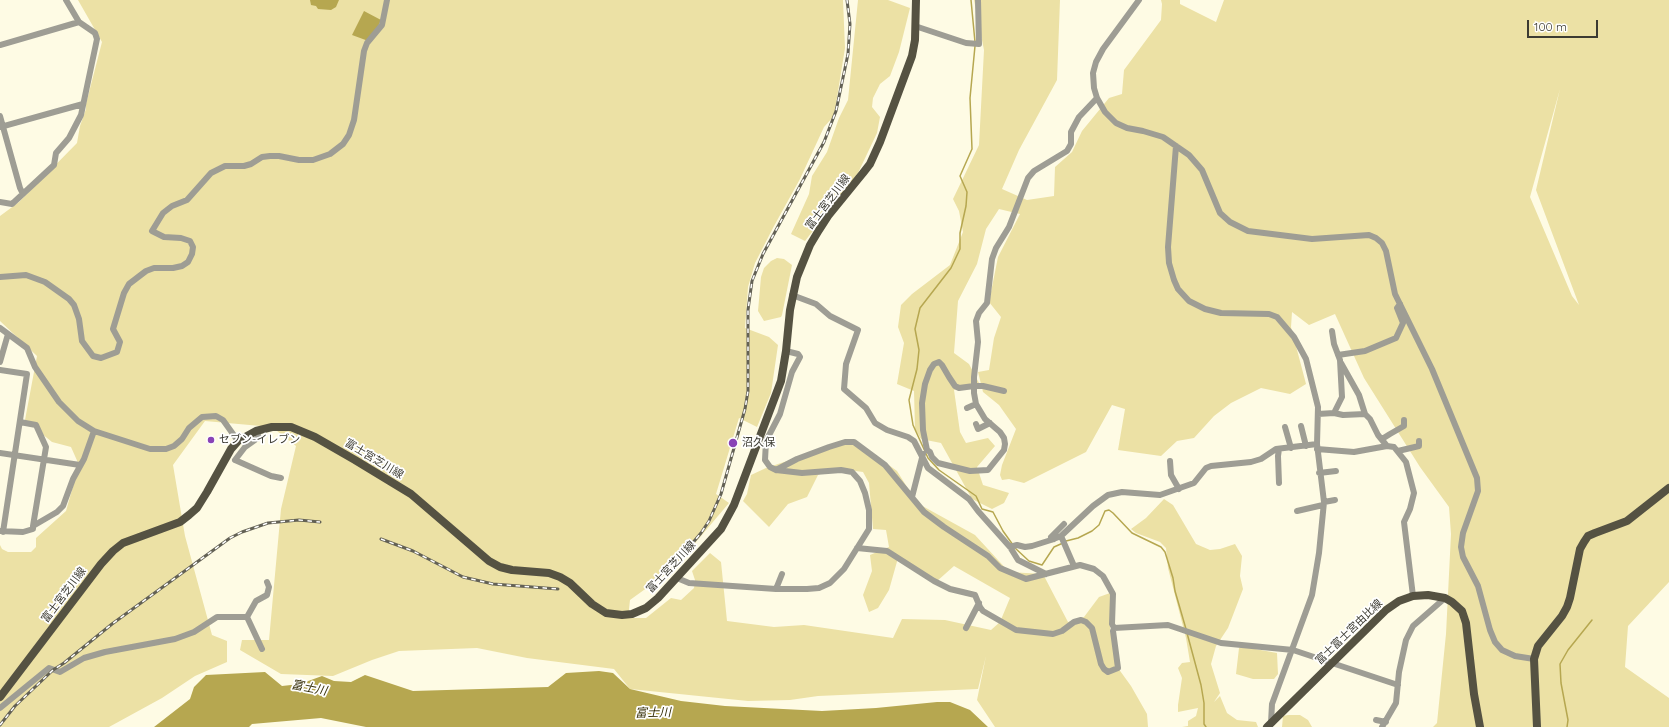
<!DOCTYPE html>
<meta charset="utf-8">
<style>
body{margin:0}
#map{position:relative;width:1669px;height:727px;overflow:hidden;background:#fefbe4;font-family:Quicksand,sans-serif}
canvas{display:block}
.scale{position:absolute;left:1527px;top:20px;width:71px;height:18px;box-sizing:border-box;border:2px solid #3c3b32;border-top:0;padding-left:5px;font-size:12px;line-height:14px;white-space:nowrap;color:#3c3b32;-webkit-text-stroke:3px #fff;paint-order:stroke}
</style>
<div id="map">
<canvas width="1669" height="727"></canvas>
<div class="scale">100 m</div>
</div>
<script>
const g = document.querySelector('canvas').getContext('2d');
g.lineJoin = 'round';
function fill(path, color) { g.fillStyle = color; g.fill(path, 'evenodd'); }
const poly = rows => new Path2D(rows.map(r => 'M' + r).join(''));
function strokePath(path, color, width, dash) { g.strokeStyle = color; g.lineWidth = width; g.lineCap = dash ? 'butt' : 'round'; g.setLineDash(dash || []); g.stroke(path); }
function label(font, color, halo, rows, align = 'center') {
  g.font = font + ' Quicksand,"Noto Sans JP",sans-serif'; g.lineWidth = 3.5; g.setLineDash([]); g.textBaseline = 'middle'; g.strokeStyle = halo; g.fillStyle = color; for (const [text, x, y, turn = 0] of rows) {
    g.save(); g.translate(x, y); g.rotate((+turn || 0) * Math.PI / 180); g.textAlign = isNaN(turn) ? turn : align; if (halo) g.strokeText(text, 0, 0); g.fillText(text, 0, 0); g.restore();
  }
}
fill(poly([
 [78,0,843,0,845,48,834,116,824,127,800,179,774,226,755,263,748,287,745,328,769,337,778,345,771,393,757,427,739,418,716,494,729,503,673,569,630,600,628,618,646,618,671,598,681,600,694,588,695,580,692,571,710,553,721,562,727,621,774,627,804,625,893,638,902,619,945,620,991,630,1000,622,1010,598,954,566,936,582,898,558,889,590,878,608,869,612,863,595,872,571,870,555,889,547,886,530,873,529,869,483,863,472,834,468,818,475,807,497,788,504,769,527,743,501,747,494,751,475,766,468,853,439,897,471,917,503,975,535,1009,572,1043,574,1068,622,1084,617,1099,597,1110,593,1110,629,1118,668,1131,686,1147,714,1148,727,995,727,977,700,986,656,978,689,818,696,790,700,748,701,630,689,614,669,527,658,477,648,399,651,372,660,333,676,281,674,240,650,242,640,269,640,281,509,296,446,272,427,205,421,173,465,185,536,212,635,227,641,227,662,195,676,162,698,109,727,0,727,0,545,2,549,8,552,31,552,36,547,36,538,66,511,79,465,71,447,52,442,25,420,37,356,0,321,0,216,19,202,77,143,80,126,86,109,86,104,102,42],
 [858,0,888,0,910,8,899,52,890,76,880,84,873,98,872,107,880,117,877,133,858,173,805,241,791,234,809,194,812,176,827,152,839,118,848,100],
 [974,0,1060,0,1057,80,1019,150,1002,189,1027,200,1054,196,1055,167,1072,152,1082,131,1109,98,1122,94,1124,70,1161,20,1162,4,1161,0,1180,0,1180,4,1216,22,1224,0,1669,0,1669,582,1628,626,1625,667,1669,698,1669,727,1433,727,1437,723,1446,634,1451,534,1449,507,1420,467,1364,378,1335,314,1309,325,1292,312,1291,327,1306,384,1290,394,1261,388,1231,403,1214,416,1194,438,1177,441,1161,456,1118,450,1125,409,1112,405,1086,452,1024,483,1009,479,1002,480,1000,475,1002,465,1016,429,999,405,983,392,978,372,989,370,994,338,1001,317,989,302,998,257,1020,214,999,209,986,229,977,264,958,301,954,353,969,364,979,383,954,390,960,432,966,443,988,438,995,446,977,467,983,485,1009,493,1004,503,992,509,972,499,941,443,921,439,915,429,914,391,897,384,904,343,898,327,901,305,912,294,950,265,963,232,959,211,953,199,979,145,984,50],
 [1560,89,1536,190,1579,305,1572,296,1530,197],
 [777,258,784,259,792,265,782,315,781,317,764,321,758,311,761,277,764,268,771,261],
 [1164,499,1173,505,1196,544,1210,550,1220,549,1235,544,1242,556,1240,576,1243,589,1228,628,1216,646,1211,664,1220,693,1214,702,1220,696,1227,713,1237,720,1256,722,1258,727,1182,727,1188,726,1188,721,1196,716,1198,708,1178,712,1178,705,1182,678,1178,668,1182,663,1190,662,1186,638,1168,568,1166,548,1160,542,1136,533,1131,529,1146,518],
 [1244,647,1277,653,1278,674,1274,679,1253,679,1236,674,1239,648],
 [1288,715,1300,715,1308,720,1312,727,1282,727,1283,716]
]), '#ece1a5');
fill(poly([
 [310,0,339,0,336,7,331,10,318,9,316,6,311,5],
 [364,11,381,20,371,42,352,35],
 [599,671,613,673,630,689,681,701,725,706,822,711,876,708,937,702,950,702,970,710,988,727,366,727,321,718,252,724,249,727,154,727,190,699,194,687,206,675,265,672,282,686,300,684,322,676,334,681,351,682,365,675,413,691,548,687,566,673]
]), '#b6a750');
strokePath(poly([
 [971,0,975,42],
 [975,46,970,98,972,149,960,176,967,192,966,206,960,233,960,249,951,268,920,308,915,329,919,350,917,369,909,400,913,425,928,458,939,470,976,496,982,509,993,512,1003,531,1013,545],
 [1066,541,1078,538,1092,531,1099,525,1105,511,1109,510,1113,513,1132,533,1161,547,1165,552,1173,578,1175,591,1186,629],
 [1015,548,1029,561,1042,565,1054,547,1063,543],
 [1187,633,1201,685,1204,703,1204,724,1206,727],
 [1567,727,1568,720,1561,683,1560,664,1568,650,1592,620]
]), '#b6a750', 1.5);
strokePath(poly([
 [1139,0,1103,49,1096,62,1093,73,1094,88,1097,98,1105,112,1116,123,1127,128,1143,131,1163,137,1189,155,1202,170,1220,213,1230,222,1248,231,1312,239,1369,235,1376,238,1382,243,1386,251,1395,294,1432,369,1477,478,1478,491,1463,533,1461,547,1463,557,1478,586,1490,630,1495,642,1502,650,1515,656,1534,659],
 [915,26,966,43,979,44,978,0],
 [0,45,79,22],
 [0,116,20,188,23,194],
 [0,127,83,104],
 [1176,146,1168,247,1169,263,1174,280,1178,289,1189,301,1205,309,1221,313,1269,314,1277,317,1294,337,1306,359,1318,407,1317,444,1324,502,1319,553,1312,595,1272,704,1271,723],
 [0,202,12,204,54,165,56,153,69,138,81,115,97,39,95,33,79,22,66,0],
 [0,277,26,275,45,282,69,299,74,305,79,319,82,341,93,356,101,358,117,352,120,342,113,329,124,293,129,284,146,271,154,268,173,268,182,266,188,262,192,254,193,247,190,241,181,238,164,237,152,231,163,213,172,206,187,200,211,173,225,166,244,166,251,164,262,157,270,156,279,156,299,160,313,160,330,154,343,144,349,135,354,120,364,51,367,43,382,25,387,0],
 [792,295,816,304,830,316,858,330,846,364,844,389,866,408,875,423,887,430,908,437,914,441,928,468,969,499,978,511,1010,547,1018,560,1046,574],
 [0,328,27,348,35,367,59,402,78,421,94,431,150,449,166,449,174,446,182,439,189,428,202,417,216,416,223,420,238,441],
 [1338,355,1365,351,1396,338,1403,323,1397,308,1400,304],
 [0,362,8,334],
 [1341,363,1359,395,1365,414,1370,419,1378,435,1387,446],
 [0,370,27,374,3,532],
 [1004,391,983,386,974,386,959,388,955,386,949,377,942,365,939,362,934,364,930,370,925,384,922,403,923,430,927,450,930,452,932,457,938,463,970,471,988,470,1004,450,1005,444,1004,438,1000,432,985,419,976,404,974,393,974,377,978,342,976,321,979,313,987,303,992,259,996,248,1009,227,1028,178,1034,171,1067,151,1071,144,1071,132,1079,117,1097,98],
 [967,408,976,404],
 [1334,413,1343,415,1365,414],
 [1318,414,1334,413,1342,397,1340,360,1334,344,1332,331],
 [20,422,36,425,46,447,33,526],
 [976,424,978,429,990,423],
 [1301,426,1306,446],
 [1285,427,1291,448],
 [256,431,259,437,245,447,235,460,271,476,281,478],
 [1382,439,1390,434,1404,426,1404,420],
 [1279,449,1278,456,1279,483],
 [1317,449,1354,452,1387,446,1394,447,1406,462,1414,493,1410,509,1404,522,1413,596],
 [1398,451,1419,446,1419,441],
 [0,453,80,465],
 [1170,461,1171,475,1179,489],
 [776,470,797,459,829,447,845,442,854,442,885,465,924,512,944,527,988,556,1000,568,1026,579,1080,565,1094,569,1103,576,1113,594,1112,624,1114,628,1168,625,1221,643,1293,650,1398,685],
 [1319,473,1336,471],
 [912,497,923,454],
 [1324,502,1335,500],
 [1297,511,1323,505],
 [0,531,23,532,33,529,33,526,57,512,63,506,73,479,84,459,94,431],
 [1061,536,1074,566],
 [1054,539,1051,537,1064,524],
 [1010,547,1017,545,1025,547,1032,546,1051,540,1061,536,1093,506,1108,495,1122,492,1160,495,1194,483,1206,468,1211,466,1251,462,1261,459,1276,449,1317,444],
 [857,548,887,551,934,581,950,589,975,595,980,607,983,611,1016,630,1053,634,1062,631,1074,622,1081,620,1086,622,1092,628,1101,664,1104,669,1108,672,1118,668,1113,631,1114,628],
 [677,578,689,583,776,589,807,589,819,588,830,583,844,569,869,529,869,510,865,493,860,481,852,472,841,470,802,473,776,470,770,467,765,460,766,441,780,414,792,372,800,357,798,354,786,351],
 [776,589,782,574],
 [247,617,262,649],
 [966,628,979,603],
 [0,708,49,668,60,672,84,658,105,652,175,639,194,632,217,617,247,617,256,601,267,595,269,587,267,582],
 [1376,720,1386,722],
 [1382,727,1396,703,1399,672,1406,640,1413,626,1445,598]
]), '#9e9d94', 6);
strokePath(poly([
 [0,697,101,564,113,551,123,543,180,522,189,515,197,508,207,492,231,449,238,441,256,431,272,427,291,427,315,437,355,460,411,494,489,561,500,567,512,570,549,573,560,577,570,583,592,604,606,613,622,615,632,614,646,608,658,598,721,529,734,505,781,381,786,351,790,310,797,277,810,245,819,230,828,216,863,173,870,164,880,142,912,56,915,40,916,0],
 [1267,727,1386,610,1399,601,1413,596,1428,595,1445,598,1452,602,1462,611,1466,623,1474,694,1480,727],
 [1537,727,1534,659,1538,646,1562,616,1567,607,1570,598,1580,549,1584,542,1588,536,1595,533,1627,521,1669,488]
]), '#555242', 8);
const rail = poly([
 [381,539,413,551,463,577,493,584,558,589],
 [663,569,690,546,701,533,709,521,721,494,745,409,748,391,748,310,752,281,763,254,824,142,836,111,848,54,850,24,847,0],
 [0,725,15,706,53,670,64,663,112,624,230,538,242,532,268,523,299,520,320,522]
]);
strokePath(rail, '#636155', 3);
strokePath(rail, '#fff', 1.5, [4.5]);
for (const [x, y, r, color] of [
 [211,440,4,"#8943b6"],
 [733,443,5,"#8943b6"]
]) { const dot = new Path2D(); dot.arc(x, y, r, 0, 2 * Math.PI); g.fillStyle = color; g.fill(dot); strokePath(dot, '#fff', 1.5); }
label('11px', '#3c3b32', '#fff', [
 ["富士宮芝川線",828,202,-53],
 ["富士宮芝川線",374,459,31],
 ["富士宮芝川線",671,567,-47],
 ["富士宮芝川線",64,595,-53],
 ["富士富士宮由比線",1349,632,-44]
]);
label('11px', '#3c3b32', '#fff', [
 ["セブン-イレブン",219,440],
 ["沼久保",742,443]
], 'left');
label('italic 12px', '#352e07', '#fff', [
 ["富士川",309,688,11],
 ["富士川",653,713,-1]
]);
</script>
